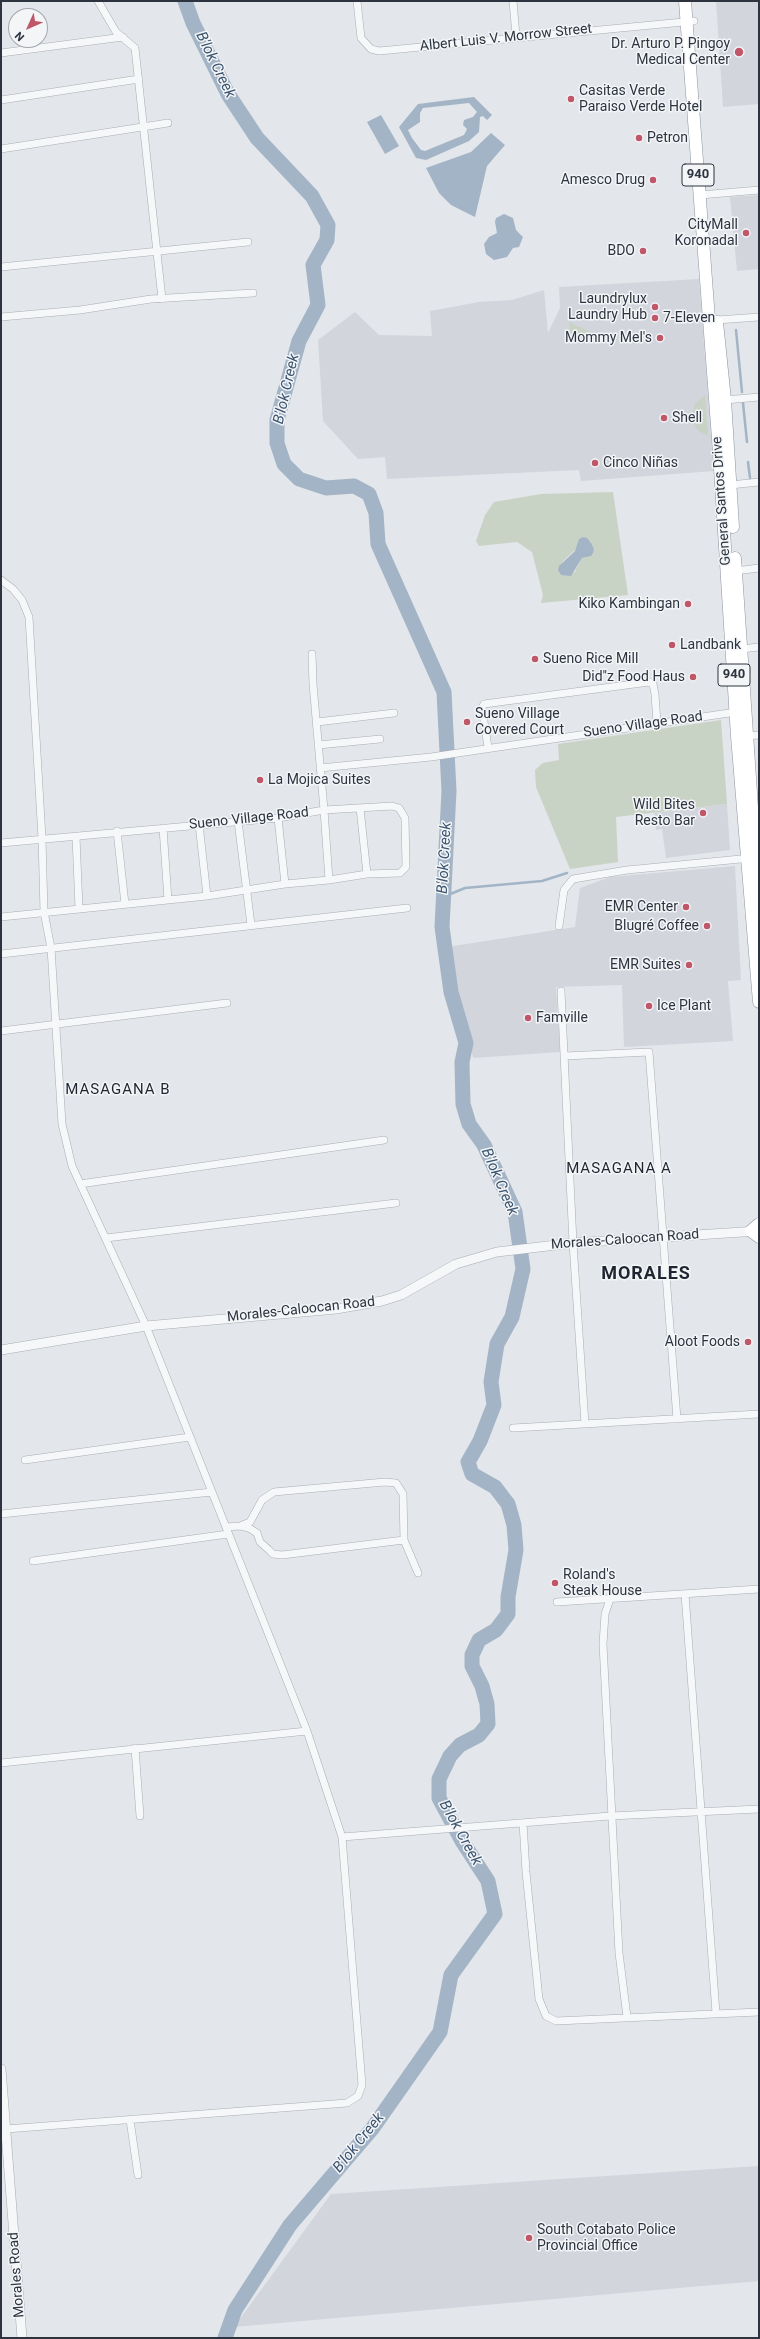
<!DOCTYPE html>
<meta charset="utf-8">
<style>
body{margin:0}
#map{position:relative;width:760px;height:2339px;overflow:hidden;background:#e3e6ea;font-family:Roboto,sans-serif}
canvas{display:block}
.frame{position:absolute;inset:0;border:2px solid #2d3440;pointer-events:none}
.north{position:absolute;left:8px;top:8px;width:40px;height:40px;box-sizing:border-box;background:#f3f5f7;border:1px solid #a4a8ae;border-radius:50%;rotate:225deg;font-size:11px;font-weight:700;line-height:16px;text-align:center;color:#2d3440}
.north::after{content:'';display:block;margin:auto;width:14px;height:18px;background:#c05769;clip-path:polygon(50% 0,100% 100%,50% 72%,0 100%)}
</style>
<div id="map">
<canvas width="760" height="2339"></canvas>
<div class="frame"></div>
<div class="north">N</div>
</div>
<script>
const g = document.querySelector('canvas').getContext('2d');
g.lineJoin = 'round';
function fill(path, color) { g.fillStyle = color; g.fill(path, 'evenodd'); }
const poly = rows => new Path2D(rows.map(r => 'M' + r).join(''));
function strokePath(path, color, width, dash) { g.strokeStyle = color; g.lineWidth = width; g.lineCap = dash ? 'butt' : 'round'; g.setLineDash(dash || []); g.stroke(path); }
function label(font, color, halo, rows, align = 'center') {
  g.font = font + ' Roboto,sans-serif'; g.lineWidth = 3; g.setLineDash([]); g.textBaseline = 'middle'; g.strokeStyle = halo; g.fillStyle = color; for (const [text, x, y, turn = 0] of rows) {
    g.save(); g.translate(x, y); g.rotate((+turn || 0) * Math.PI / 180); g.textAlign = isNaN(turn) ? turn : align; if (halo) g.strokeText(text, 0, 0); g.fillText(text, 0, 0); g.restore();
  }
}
fill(poly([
 [716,1,759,1,759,104,723,107],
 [759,195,759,269,737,271,730,197],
 [699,279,714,471,581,481,579,470,387,479,385,457,358,459,323,421,318,340,355,312,379,335,432,336,430,311,479,302,512,300,544,290,548,333,560,308,559,287],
 [727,804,730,850,666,858,662,829,656,830,654,813],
 [735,866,741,980,728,981,733,1041,624,1047,622,985,556,987,560,1052,473,1058,464,1013,453,995,447,947,575,927,580,888,610,877],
 [759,2166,759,2281,234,2327,331,2194]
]), '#d2d5dc');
fill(poly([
 [569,322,600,337,571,339],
 [705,395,708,436,697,430,692,417,695,404],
 [613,492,628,595,541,603,543,595,532,552,517,542,479,546,476,541,485,515,494,502,541,494],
 [578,547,591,556,582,558,574,573,562,562],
 [721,720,727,804,616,817,618,862,570,869,536,787,535,770,543,763,559,760,558,744]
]), '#c9d3c5');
fill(poly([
 [474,97,492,115,487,120,483,116,480,117,479,132,469,141,426,160,416,158,399,127,418,104],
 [469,103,477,112,473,117,464,120,463,125,467,129,464,135,425,151,421,150,412,138,408,130,420,122,420,113,423,108],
 [381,115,399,146,385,154,367,122],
 [491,133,505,145,487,166,475,217,451,205,439,193,426,168,471,152],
 [504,214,513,218,516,230,523,237,519,247,513,248,507,257,494,260,486,254,484,244,489,237,497,233,495,222,496,218],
 [583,537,587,538,591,543,594,549,593,553,591,556,582,558,571,576,561,575,558,570,559,566,575,551,579,539]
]), '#a3b4c6');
strokePath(poly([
 [736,330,742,392],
 [743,403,747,442],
 [748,462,750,478],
 [443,897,465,888,542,881,567,873]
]), '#a3b4c6', 2.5);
strokePath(poly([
 [185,1,193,23,228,94,257,138,312,196,328,225,327,240,313,265,318,305,299,341,277,420,277,443,284,464,299,479,326,488,354,486,369,494,376,513,378,544,444,692,449,791,442,927,451,992,466,1043,462,1062,463,1104,469,1124,484,1145,515,1212,523,1269,512,1317,497,1344,491,1382,494,1405,480,1441,468,1462,472,1474,495,1487,508,1504,514,1525,516,1550,508,1597,508,1614,496,1630,479,1640,472,1655,472,1666,482,1686,487,1704,488,1724,479,1735,460,1745,450,1756,439,1779,439,1798,462,1841,488,1881,495,1914,451,1975,440,2032,372,2129,290,2225,235,2310,225,2338]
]), '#a3b4c6', 15);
const minor = poly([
 [98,1,116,32,135,48,162,299],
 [357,1,361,38,371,49,379,51,694,21],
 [513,1,516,36],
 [1,53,123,37],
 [1,100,139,79],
 [1,149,168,123],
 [700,195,759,190],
 [1,267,248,242],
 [1,317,80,310,151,299,253,293],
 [717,320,759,317],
 [725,400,759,397],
 [730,485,759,482],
 [735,571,759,568],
 [1,580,13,589,22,600,29,617,42,838,44,912,51,948,62,1124,72,1166,146,1326,307,1731,342,1837,362,2085,358,2096,347,2103,6,2129],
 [741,649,759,647],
 [317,722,394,713],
 [746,736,759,735],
 [318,745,380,739],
 [488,747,482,708,484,704,649,682,653,684,655,694,657,723],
 [320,768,431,757,736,712],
 [360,808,367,874],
 [278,818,285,884],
 [238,821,251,925],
 [199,824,207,896],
 [163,828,168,900],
 [117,831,125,904],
 [76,837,79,908],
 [1,843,278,818,324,810,313,684,312,654],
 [1,917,207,896,285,884,329,880,367,874,400,873,406,867,405,818,399,808,392,806,324,810,329,880],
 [559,926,564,890,573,879,627,870,751,858],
 [1,954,407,908],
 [561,991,573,1243,585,1424],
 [1,1031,227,1003],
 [565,1056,649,1052,677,1419],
 [80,1184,384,1140],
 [106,1238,396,1203],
 [513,1428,759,1414],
 [25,1460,190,1437],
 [1,1514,212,1492],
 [240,1526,250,1522,262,1500,274,1492,385,1482,396,1483,403,1494,404,1540,418,1573],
 [226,1527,240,1526,249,1528,257,1533,260,1542,269,1550,273,1554,282,1555,404,1540],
 [33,1561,228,1534],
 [685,1594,716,2013],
 [610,1599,605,1614,603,1644,619,1953,627,2017],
 [557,1602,759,1589],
 [135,1748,140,1816],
 [1,1763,307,1731],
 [523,1823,526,1872,539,1999,546,2016,556,2021,759,2012],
 [342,1837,610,1816,759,1809],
 [130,2120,138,2175]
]);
const tertiary = poly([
 [1,1350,146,1326,336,1309,382,1301,401,1295,456,1264,497,1252,573,1243,758,1231],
 [1,2069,22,2338]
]);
const trunk = poly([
 [685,1,719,452,737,736,759,1002],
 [717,322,725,400,733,527],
 [735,558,759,910],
 [759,1224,751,1231,759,1237]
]);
strokePath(minor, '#a9adb4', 8);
strokePath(tertiary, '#a9adb4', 10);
strokePath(trunk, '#8c949f', 13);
strokePath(minor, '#f6f7f9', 7);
strokePath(tertiary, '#f6f7f9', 9);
strokePath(trunk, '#fff', 12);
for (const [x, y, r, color] of [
 [739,52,5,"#c05769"],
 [571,99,4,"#c05769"],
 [639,138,4,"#c05769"],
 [653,180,4,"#c05769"],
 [746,233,4,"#c05769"],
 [643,251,4,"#c05769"],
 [655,307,4,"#c05769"],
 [655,318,4,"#c05769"],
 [660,338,4,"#c05769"],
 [664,418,4,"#c05769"],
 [595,463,4,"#c05769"],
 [688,604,4,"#c05769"],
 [672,645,4,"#c05769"],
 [535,659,4,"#c05769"],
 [693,677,4,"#c05769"],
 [467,722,4,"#c05769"],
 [260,780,4,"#c05769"],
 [703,813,4,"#c05769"],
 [686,907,4,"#c05769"],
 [707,926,4,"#c05769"],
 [689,965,4,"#c05769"],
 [649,1006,4,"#c05769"],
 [528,1018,4,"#c05769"],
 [748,1342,4,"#c05769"],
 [555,1583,4,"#c05769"],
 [529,2238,4,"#c05769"]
]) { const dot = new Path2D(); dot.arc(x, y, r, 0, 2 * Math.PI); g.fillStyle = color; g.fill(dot); strokePath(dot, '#f3f5f7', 1.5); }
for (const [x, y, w] of [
 [698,175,32],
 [734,675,32]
]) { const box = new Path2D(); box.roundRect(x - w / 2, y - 11, w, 22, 3); g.fillStyle = '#f3f5f7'; g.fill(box); strokePath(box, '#2d3440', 1); }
label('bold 13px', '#2d3440', null, [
 ["940",698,175],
 ["940",734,675]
]);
label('14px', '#2d3440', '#f3f5f7', [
 ["Albert Luis V. Morrow Street",506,38,-6],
 ["General Santos Drive",722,501,-94],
 ["Sueno Village Road",643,725,-8],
 ["Sueno Village Road",249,819,-6],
 ["Morales-Caloocan Road",625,1240,-4],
 ["Morales-Caloocan Road",301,1310,-6],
 ["Morales Road",17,2275,-94]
]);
label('14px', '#2d3440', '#f3f5f7', [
 ["Dr. Arturo P. Pingoy",730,44],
 ["Medical Center",730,60],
 ["Casitas Verde",579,91,"left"],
 ["Paraiso Verde Hotel",579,107,"left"],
 ["Petron",647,138,"left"],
 ["Amesco Drug",645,180],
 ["CityMall",738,225],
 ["Koronadal",738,241],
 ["BDO",635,251],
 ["Laundrylux",647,299],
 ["Laundry Hub",647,315],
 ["7-Eleven",663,318,"left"],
 ["Mommy Mel's",652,338],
 ["Shell",672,418,"left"],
 ["Cinco Niñas",603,463,"left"],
 ["Kiko Kambingan",680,604],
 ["Landbank",680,645,"left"],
 ["Sueno Rice Mill",543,659,"left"],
 ["Did\"z Food Haus",685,677],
 ["Sueno Village",475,714,"left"],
 ["Covered Court",475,730,"left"],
 ["La Mojica Suites",268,780,"left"],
 ["Wild Bites",695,805],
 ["Resto Bar",695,821],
 ["EMR Center",678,907],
 ["Blugré Coffee",699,926],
 ["EMR Suites",681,965],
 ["Ice Plant",657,1006,"left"],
 ["Famville",536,1018,"left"],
 ["Aloot Foods",740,1342],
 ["Roland's",563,1575,"left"],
 ["Steak House",563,1591,"left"],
 ["South Cotabato Police",537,2230,"left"],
 ["Provincial Office",537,2246,"left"]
], 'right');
label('italic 15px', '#3b5470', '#f3f5f7', [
 ["B'lok Creek",215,65,64],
 ["B'lok Creek",287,389,-77],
 ["B'lok Creek",445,858,-87],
 ["B'lok Creek",499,1182,67],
 ["B'lok Creek",460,1833,61],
 ["B'lok Creek",359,2143,-51]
]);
g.letterSpacing = '1px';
label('15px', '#1f2631', '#f3f5f7', [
 ["MASAGANA B",118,1090],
 ["MASAGANA A",619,1169]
]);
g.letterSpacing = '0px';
g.letterSpacing = '1px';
label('bold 18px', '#1f2631', '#f3f5f7', [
 ["MORALES",646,1274]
]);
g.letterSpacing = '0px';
</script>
